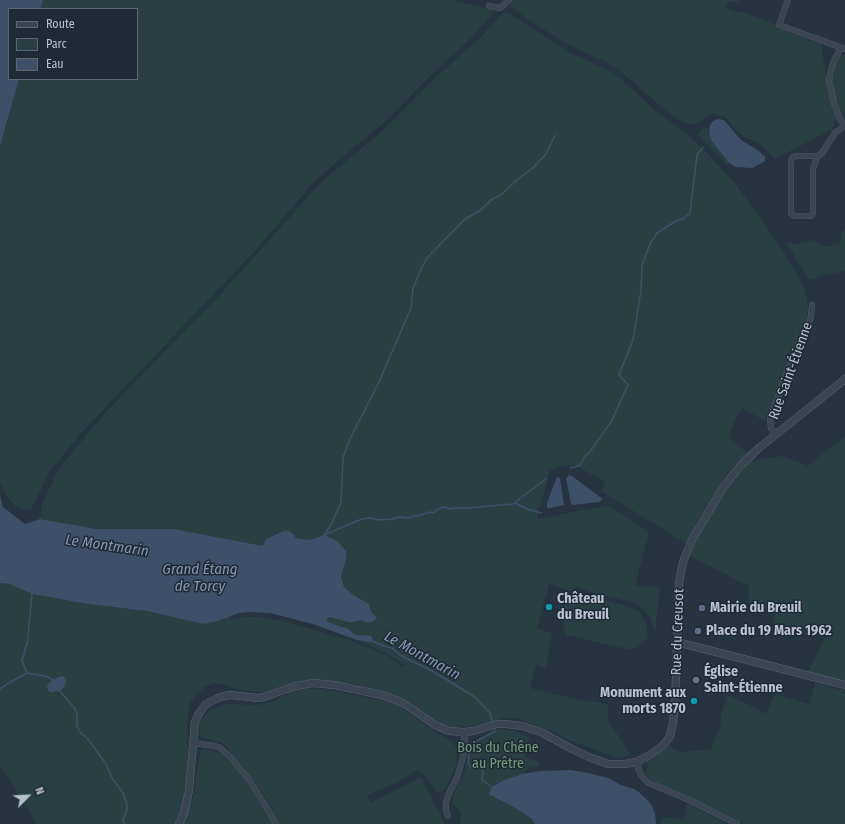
<!DOCTYPE html>
<meta charset="utf-8">
<style>
body{margin:0}
#map{position:relative;width:845px;height:824px;overflow:hidden;background:#263341;font-family:"Fira Sans Condensed",sans-serif}
canvas{display:block}
.legend{position:absolute;left:8px;top:8px;width:130px;height:72px;box-sizing:border-box;background:#1f2a36;border:1px solid #5c6672;margin:0;padding:5px 7px;list-style:none;font-size:12px;color:#b7c0cb}
.legend li{display:flex;align-items:center;gap:8px;height:20px}
.legend b{width:20px;border:1px solid #5c6672}
.north{position:absolute;left:8px;top:776px;width:40px;height:40px;-webkit-text-stroke:3px #1f2a36;paint-order:stroke;rotate:66deg;font-size:11px;font-weight:700;line-height:16px;text-align:center;color:#b7c0cb}
.north::after{content:'';display:block;margin:auto;width:14px;height:18px;background:#b7c0cb;clip-path:polygon(50% 0,100% 100%,50% 72%,0 100%)}
</style>
<div id="map">
<canvas width="845" height="824"></canvas>
<ul class="legend">
<li><b style="height:5px;background:#3a4551"></b>Route</li>
<li><b style="height:11px;background:#284042"></b>Parc</li>
<li><b style="height:11px;background:#3c5169"></b>Eau</li>
</ul>
<div class="north">N</div>
</div>
<script>
const g = document.querySelector('canvas').getContext('2d');
g.lineJoin = 'round';
function fill(path, color) { g.fillStyle = color; g.fill(path, 'evenodd'); }
const poly = rows => new Path2D(rows.map(r => 'M' + r).join(''));
function strokePath(path, color, width, dash) { g.strokeStyle = color; g.lineWidth = width; g.lineCap = dash ? 'butt' : 'round'; g.setLineDash(dash || []); g.stroke(path); }
function label(font, color, halo, rows, align = 'center') {
  g.font = font + ' "Fira Sans Condensed",sans-serif'; g.lineWidth = 3; g.setLineDash([]); g.textBaseline = 'middle'; g.strokeStyle = halo; g.fillStyle = color; for (const [text, x, y, turn = 0] of rows) {
    g.save(); g.translate(x, y); g.rotate((+turn || 0) * Math.PI / 180); g.textAlign = isNaN(turn) ? turn : align; if (halo) g.strokeText(text, 0, 0); g.fillText(text, 0, 0); g.restore();
  }
}
fill(poly([
 [42,0,451,0,489,9,494,12,471,38,430,76,389,118,340,159,314,182,253,253,81,433,48,474,31,510,21,509,16,506,9,499,0,484,0,146,19,79,137,79,137,9,40,9],
 [514,0,739,0,738,3,731,1,725,5,728,9,732,11,747,13,776,25,776,28,822,45,822,53,826,72,827,88,830,103,836,119,833,129,775,159,757,142,744,137,737,131,726,118,712,113,703,120,696,123,688,124,681,121,665,110,618,69,604,61,571,46,552,35,509,6],
 [504,12,510,14,571,53,610,71,621,79,657,112,685,132,702,148,734,182,762,220,795,270,804,286,808,305,807,317,765,421,742,408,735,419,729,437,747,453,728,472,695,525,687,544,601,491,605,482,575,465,558,467,550,470,537,519,608,505,649,532,635,586,660,587,655,633,650,617,643,609,636,603,598,594,576,587,570,591,549,584,537,628,552,633,546,669,536,664,530,688,567,697,608,704,608,720,631,755,617,758,606,754,569,740,550,730,534,725,518,718,503,718,491,722,472,726,452,727,440,723,406,699,356,684,328,681,307,680,291,682,266,692,239,690,223,684,213,683,204,687,197,694,190,703,187,723,188,736,187,776,184,802,178,816,174,824,37,824,0,765,0,583,10,584,32,594,88,604,147,611,203,624,218,621,229,616,232,620,244,617,260,617,284,621,348,640,374,650,390,657,402,667,406,666,391,656,357,640,370,642,371,637,356,635,348,629,328,622,325,618,330,617,348,622,354,622,361,620,368,623,372,613,369,604,352,594,344,587,341,577,346,559,310,540,296,538,292,533,263,546,174,529,96,529,40,519,42,504,54,478,59,469,92,428,119,398,218,297,315,189,325,179,380,133,396,118,420,94,435,78,480,38],
 [842,55,845,55,845,118,840,112,836,102,833,88,832,80,838,60],
 [707,127,711,140,729,163,727,165,698,135,701,130],
 [845,229,845,271,830,274,809,280,785,241,795,244,815,240,822,246,830,246,841,243,841,232],
 [845,436,845,681,808,672,830,627,797,632,772,627,776,610,749,605,749,586,690,556,700,532,723,495,734,477,751,461,783,456,808,466],
 [579,593,627,606,636,610,640,613,646,623,648,638,634,649,627,649,566,635,563,624,562,616,562,610,565,603,569,597,573,595],
 [815,683,845,691,845,824,743,824,732,817,653,781,645,773,648,767,646,762,652,759,669,746,682,752,711,749,721,723,721,716,727,695,754,707,766,714,775,694,809,704],
 [304,688,323,689,386,701,400,707,437,733,453,741,457,750,456,765,447,786,443,791,437,792,424,774,416,771,396,783,367,795,370,803,421,777,445,824,280,824,270,804,248,772,223,743,198,736,200,721,209,711,218,707,225,704,258,705,274,701,291,691],
 [498,729,513,730,530,738,523,751,524,757,538,761,539,766,529,768,522,774,504,780,492,787,489,793,490,795,515,808,532,819,535,824,460,824,461,813,452,802,454,793,464,774,470,748,477,740],
 [206,749,219,753,228,760,241,774,258,798,273,824,183,824,195,790,198,763,201,750],
 [687,804,707,814,726,824,660,824,661,817,671,818,684,819]
]), '#284042');
fill(poly([
 [0,0,43,0,40,9,9,9,9,79,19,79,0,146],
 [718,119,724,120,741,140,759,151,765,157,765,161,752,168,736,167,729,163,711,140,709,131,710,125,713,121],
 [569,475,572,476,600,497,602,499,602,500,599,502,573,505,572,505,571,503,566,479],
 [557,477,560,478,564,505,549,508,547,508,547,503],
 [0,496,3,507,25,524,40,519,96,529,174,529,263,546,266,539,286,530,292,533,296,538,310,540,324,535,336,540,346,551,346,559,341,577,344,587,352,594,369,604,372,613,377,618,374,621,368,623,361,620,354,622,348,622,330,617,326,619,328,622,348,629,356,635,371,636,373,640,370,642,357,640,313,624,270,613,248,612,239,613,218,621,203,624,147,611,88,604,32,594,10,584,0,583],
 [61,676,64,677,65,679,66,682,64,687,61,690,54,692,50,692,48,690,47,687,49,683,53,680],
 [570,770,588,773,608,778,621,785,634,789,640,793,651,804,655,813,656,824,535,824,532,819,515,808,490,795,489,793,492,787,504,780,522,774,540,771]
]), '#3c5169');
strokePath(poly([
 [570,468,575,467,580,465,585,456,589,453,611,422,628,385,619,375,633,340,641,290,642,265,650,244,657,233,676,221,683,219,690,213,697,155,703,147],
 [515,503,527,509,541,513],
 [324,535,362,519,371,518,380,520,392,519,399,517,410,518,413,516,418,516,423,514,430,512,433,513,435,512,438,509,443,507,450,509,455,508,467,508,513,504,515,503,518,500,546,479],
 [324,536,332,523,341,502,343,457,351,437,379,382,411,308,413,288,422,267,427,258,465,219,481,210,491,200,502,194,518,179,534,167,546,154,555,135],
 [372,641,384,646,392,648,400,655,434,672,475,697,490,713,492,722],
 [27,673,22,661,25,651,25,647,27,645,32,594],
 [0,689,7,684,27,673,45,676,53,680],
 [59,690,75,709,77,714,77,726,80,732,88,739,106,764,112,778,123,793,127,805,127,809,123,820,124,824],
 [492,787,482,780,483,773,482,769,480,768,472,768,468,763,469,752,475,742,495,731,494,728]
]), '#3c5169', 1.5);
const minor = poly([
 [788,0,779,25,845,49],
 [489,6,500,8,509,0],
 [841,48,834,61,830,74,829,81,834,104,839,117,845,127],
 [818,156,797,156,793,157,791,161,791,213,794,216,811,216,813,213,813,169,818,156,822,153,835,133,844,126],
 [776,435,771,428,770,418,792,359,809,322,811,316,812,305],
 [193,743,215,746,220,748,231,758,248,778,264,803,276,824],
 [636,762,641,775,645,780,649,783,689,800,737,824],
 [448,816,446,811,446,802,449,793,457,778,463,757,465,747,464,732]
]);
const tertiary = poly([
 [677,642,845,685],
 [179,824,184,813,189,791,195,722,198,715,206,704,218,698,224,696,231,695,258,698,264,697,295,686,313,683,334,685,382,695,393,699,405,704,435,725,449,731,464,732,473,731,497,724,506,724,522,726,541,732,572,749,589,757,608,764,625,764,636,762,648,756,660,748,666,742,670,736,672,728,675,707,679,584,681,571,684,559,693,538,724,486,741,465,759,448,845,379]
]);
strokePath(minor, '#58636e', 6);
strokePath(tertiary, '#58636e', 8);
strokePath(minor, '#3a4551', 5.5);
strokePath(tertiary, '#3a4551', 7);
for (const [x, y, r, color] of [
 [549,607,4,"#0f9aa8"],
 [702,608,4,"#5c6f8a"],
 [698,631,4,"#5c6f8a"],
 [696,680,4,"#6b7280"],
 [694,701,4,"#0f9aa8"]
]) { const dot = new Path2D(); dot.arc(x, y, r, 0, 2 * Math.PI); g.fillStyle = color; g.fill(dot); strokePath(dot, '#1f2a36', 1.5); }
label('14px', '#b7c0cb', '#1f2a36', [
 ["Rue Saint-Étienne",791,371,-70],
 ["Rue du Creusot",678,632,-88]
]);
label('bold 14px', '#b7c0cb', '#1f2a36', [
 ["Château",557,599],
 ["du Breuil",557,615],
 ["Mairie du Breuil",710,608],
 ["Place du 19 Mars 1962",706,631],
 ["Église",704,672],
 ["Saint-Étienne",704,688],
 ["Monument aux",686,693,"right"],
 ["morts 1870",686,709,"right"]
], 'left');
label('14px', '#6f9b77', '#1f2a36', [
 ["Bois du Chêne",498,748],
 ["au Prêtre",498,764]
]);
label('italic 15px', '#7f97b2', '#1f2a36', [
 ["Le Montmarin",107,546,8],
 ["Grand Étang",200,570],
 ["de Torcy",200,587],
 ["Le Montmarin",422,656,29]
]);
</script>
